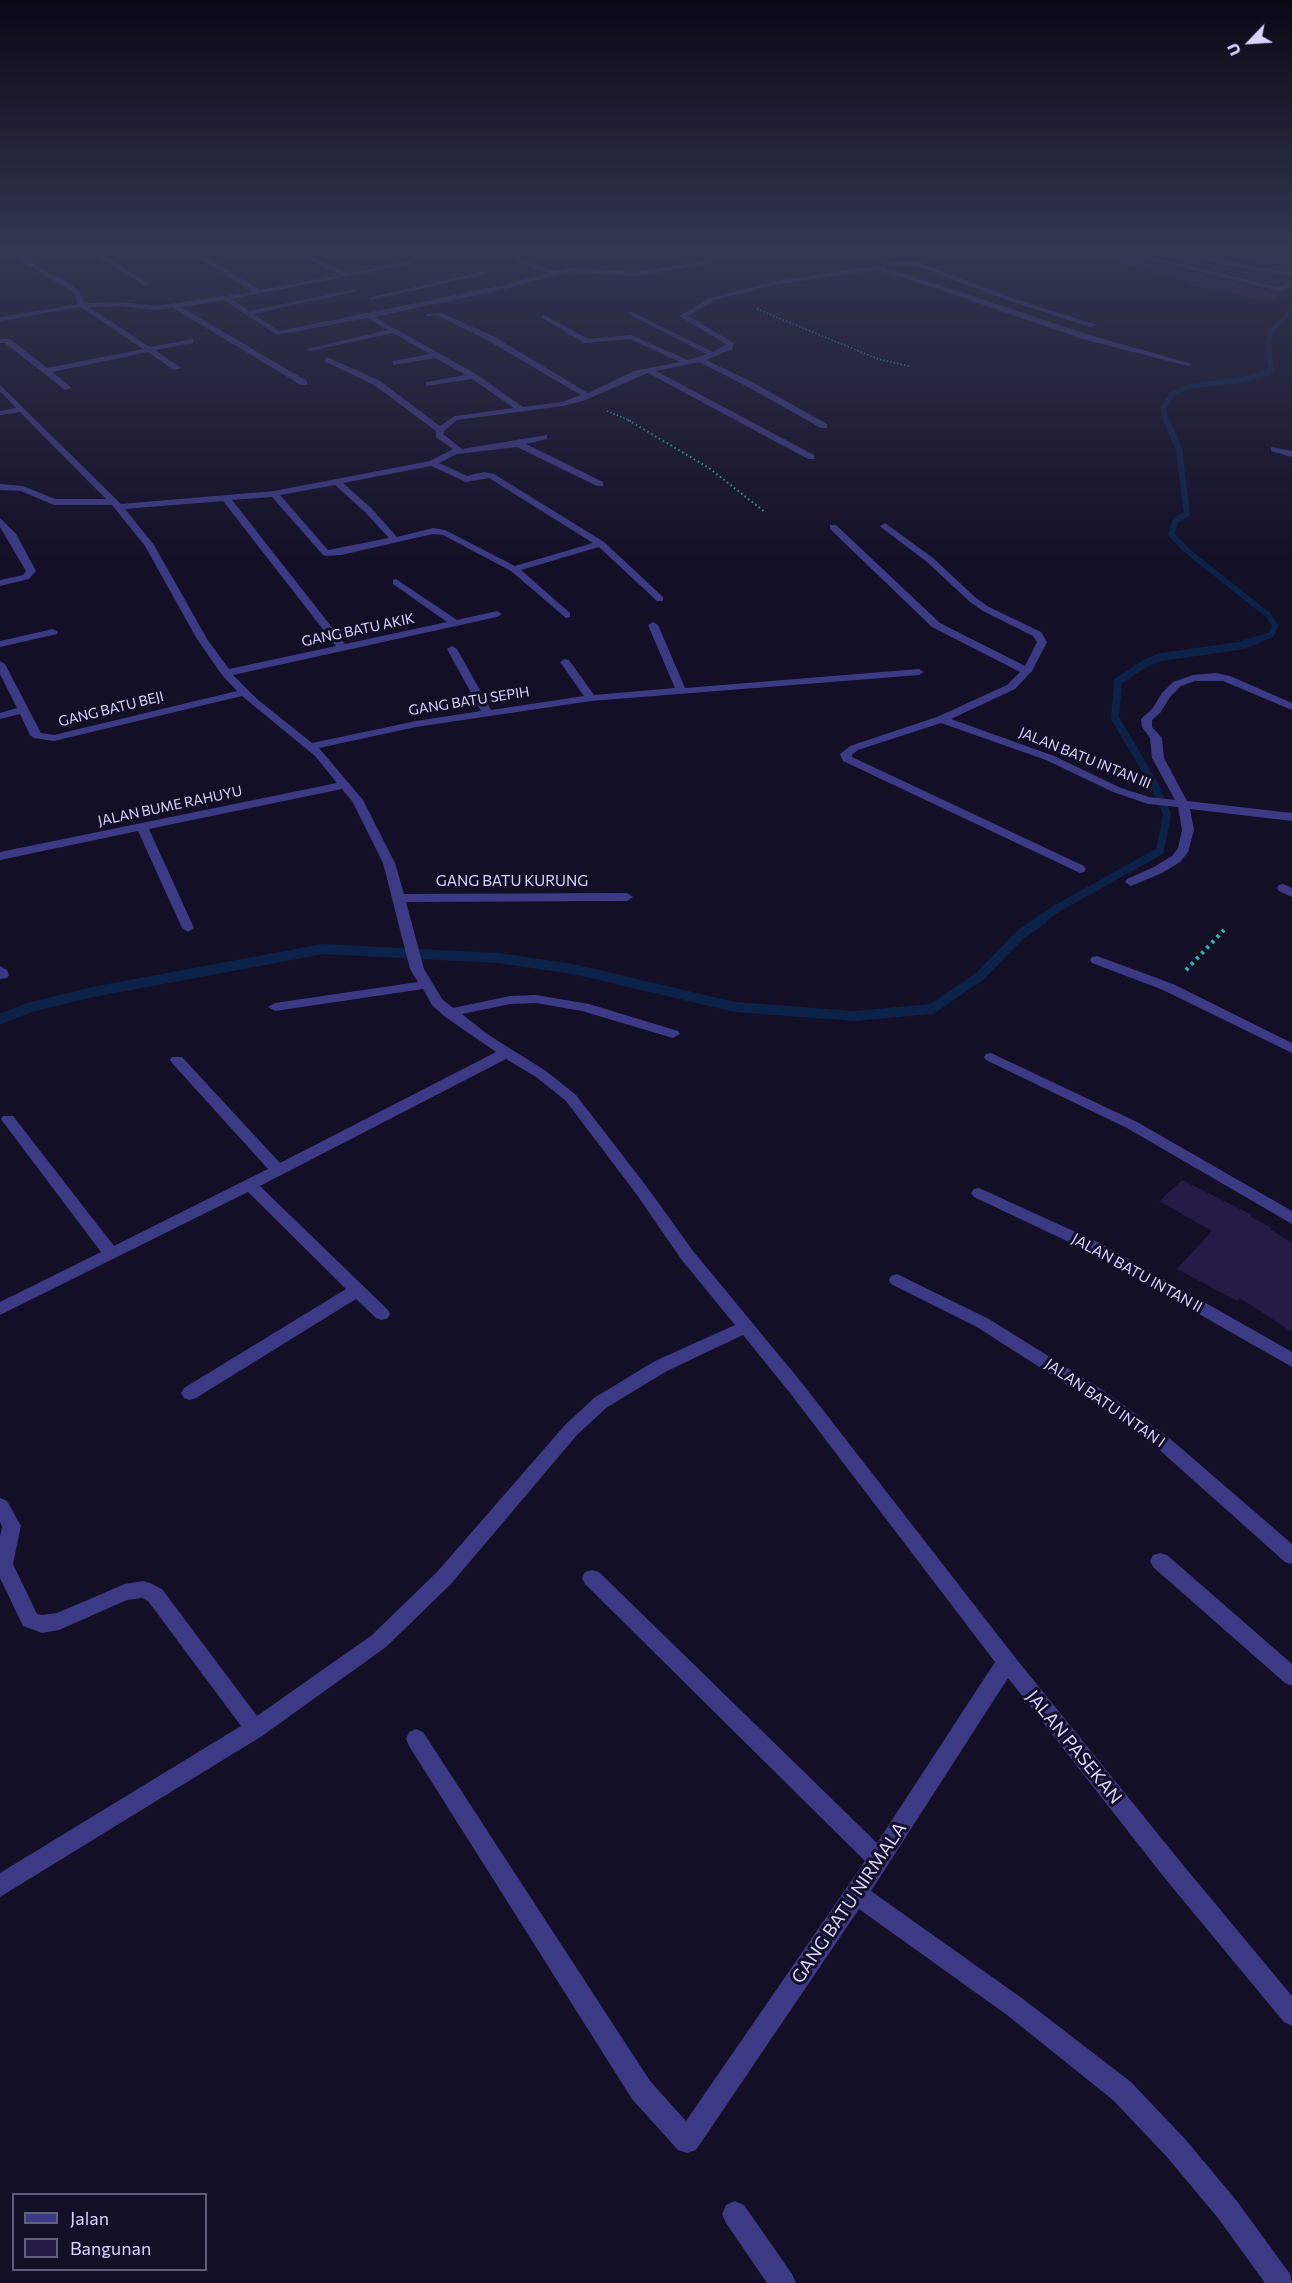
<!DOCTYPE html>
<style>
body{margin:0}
#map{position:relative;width:1292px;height:2283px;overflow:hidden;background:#130f26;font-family:Commissioner,sans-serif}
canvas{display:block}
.legend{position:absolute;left:12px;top:2193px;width:195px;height:78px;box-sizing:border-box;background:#130f26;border:2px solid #625e7d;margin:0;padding:8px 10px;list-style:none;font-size:18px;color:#d9d4ff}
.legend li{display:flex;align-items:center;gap:12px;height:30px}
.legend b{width:30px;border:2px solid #625e7d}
.north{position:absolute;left:1220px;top:12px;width:60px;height:60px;-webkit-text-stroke:4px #130f26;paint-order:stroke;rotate:245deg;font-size:16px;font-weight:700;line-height:24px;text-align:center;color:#d9d4ff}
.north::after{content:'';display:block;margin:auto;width:21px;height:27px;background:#d9d4ff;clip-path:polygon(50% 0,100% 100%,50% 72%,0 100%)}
</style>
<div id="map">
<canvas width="1292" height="2283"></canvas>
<ul class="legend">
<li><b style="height:8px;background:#3d3a85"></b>Jalan</li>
<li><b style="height:16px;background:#241b47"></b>Bangunan</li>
</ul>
<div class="north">U</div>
</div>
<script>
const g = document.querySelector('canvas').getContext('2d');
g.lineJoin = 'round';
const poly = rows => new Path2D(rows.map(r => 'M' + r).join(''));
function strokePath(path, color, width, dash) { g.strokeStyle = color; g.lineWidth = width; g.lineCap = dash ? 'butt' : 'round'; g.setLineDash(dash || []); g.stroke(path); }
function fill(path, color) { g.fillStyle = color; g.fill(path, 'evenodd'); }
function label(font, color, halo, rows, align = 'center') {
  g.font = font + ' Commissioner,sans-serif'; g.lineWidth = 6; g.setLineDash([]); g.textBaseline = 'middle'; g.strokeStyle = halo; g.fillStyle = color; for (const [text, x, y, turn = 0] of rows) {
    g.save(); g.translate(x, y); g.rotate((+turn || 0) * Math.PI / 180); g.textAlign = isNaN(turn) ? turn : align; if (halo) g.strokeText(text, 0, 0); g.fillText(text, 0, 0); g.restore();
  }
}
strokePath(poly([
 [1166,421,1163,408,1172,395,1180,390,1191,386,1240,380,1265,374,1271,370,1268,342,1271,331,1292,310]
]), '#0c2248', 5);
strokePath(poly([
 [1166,420,1179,449,1187,514,1176,520,1171,534,1186,550,1268,615,1275,626,1271,635,1252,641]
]), '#0c2248', 6);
strokePath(poly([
 [1040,920,1056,909,1160,851,1167,814,1155,786,1115,718,1118,681,1146,663,1161,657,1239,646,1257,640]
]), '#0c2248', 8);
strokePath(poly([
 [0,1019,31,1007,93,992,323,949,498,958,573,969,735,1007,854,1016,932,1009,980,976,1021,934,1043,919]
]), '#0c2248', 10);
fill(poly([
 [1093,247,1278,293,1290,289,1270,301,1182,284,1191,281,1092,257],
 [1117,247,1152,247,1153,249,1224,267,1292,280,1278,285],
 [1172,247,1221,247,1292,257,1292,271],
 [1182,1180,1252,1215,1250,1216,1272,1228,1270,1229,1292,1243,1292,1332,1240,1298,1237,1301,1177,1269,1212,1231,1159,1201]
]), '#241b47');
strokePath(poly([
 [757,309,878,359,909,366],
 [607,411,631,421]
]), '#2fb8b0', 1.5, [1.5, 2]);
strokePath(poly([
 [628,420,709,468,765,512]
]), '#2fb8b0', 2, [1.5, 3]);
strokePath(poly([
 [1186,970,1224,930]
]), '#2fb8b0', 4, [3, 4.5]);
fill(poly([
 [6,247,10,247,45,271,69,283,78,290,85,303,120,302,156,306,252,292,182,247,189,247,260,290,340,275,283,247,290,247,348,273,412,261,415,263,231,299,249,311,355,289,358,291,253,314,279,331,504,285,548,273,518,262,520,259,555,271,568,268,637,272,712,260,710,263,637,276,568,272,505,289,374,317,476,374,523,407,562,402,581,395,487,340,438,316,426,316,426,314,441,313,493,336,588,393,634,371,680,362,630,339,584,343,542,318,542,316,546,316,588,339,631,335,688,360,707,354,628,314,628,312,632,312,713,352,726,344,679,316,710,298,776,281,874,266,882,268,881,265,901,261,918,262,1017,300,1097,325,1090,327,1013,302,917,266,901,265,883,268,900,272,1089,335,1192,364,1188,366,1083,339,896,275,874,270,776,285,714,300,688,316,734,343,732,349,706,360,754,383,827,424,827,428,821,428,748,387,699,362,656,371,814,455,814,459,808,459,648,373,583,401,563,406,457,420,444,431,443,434,462,449,547,435,547,439,526,444,603,482,603,486,597,486,517,447,457,454,439,463,467,476,484,472,494,474,604,542,663,597,663,601,657,601,599,547,521,570,570,613,570,617,566,618,511,571,443,535,433,534,341,555,326,556,323,555,272,497,232,500,345,644,447,622,393,584,393,580,396,579,457,620,497,611,502,614,497,617,233,675,257,699,312,743,416,721,481,711,447,649,452,646,457,649,491,710,584,696,560,662,565,659,569,660,594,695,675,688,648,625,653,622,658,625,685,688,919,669,924,672,919,675,591,701,416,727,319,748,363,800,395,863,404,894,627,893,633,897,627,901,406,902,424,969,442,999,453,1008,510,996,536,995,589,1004,678,1031,680,1034,673,1038,582,1011,536,1003,510,1004,462,1014,487,1034,546,1071,576,1095,647,1187,693,1251,802,1383,1014,1656,1183,1865,1292,1996,1292,2026,1284,2022,1167,1881,1008,1678,871,1891,1023,1999,1131,2082,1185,2139,1236,2200,1290,2274,1292,2283,1265,2283,1218,2218,1167,2157,1113,2100,1007,2015,859,1909,696,2150,687,2153,678,2150,632,2099,409,1746,406,1739,409,1732,416,1729,423,1732,650,2081,686,2121,865,1861,585,1584,582,1578,585,1572,592,1570,599,1572,877,1843,995,1662,790,1393,743,1335,667,1371,606,1408,577,1435,451,1584,386,1647,262,1736,0,1897,0,1873,241,1726,148,1601,142,1598,127,1600,59,1630,42,1633,23,1626,0,1578,0,1537,2,1527,0,1522,0,1498,7,1501,21,1526,13,1564,37,1614,42,1615,57,1613,125,1584,143,1581,150,1583,162,1589,257,1716,372,1635,437,1572,565,1425,594,1398,655,1361,735,1325,681,1259,637,1195,566,1101,536,1077,506,1059,260,1186,388,1310,390,1314,388,1318,382,1320,376,1318,356,1299,196,1398,190,1400,184,1398,181,1393,184,1388,346,1289,248,1192,0,1315,0,1302,101,1252,3,1122,1,1119,3,1116,13,1116,114,1246,268,1169,172,1063,170,1060,172,1057,182,1057,280,1163,496,1052,444,1016,432,1005,423,989,275,1011,268,1007,275,1003,418,982,410,969,383,863,352,801,342,789,149,829,194,928,188,932,182,928,138,831,0,860,0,852,337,783,315,756,242,696,54,741,34,738,30,735,20,714,0,719,0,713,17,708,0,674,0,661,5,664,41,733,54,735,237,691,222,675,197,639,145,546,112,505,54,505,21,491,0,490,0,484,23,486,55,499,106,499,20,412,0,415,0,411,16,408,0,391,0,385,121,504,274,491,430,461,453,449,436,437,436,431,374,385,324,361,327,357,380,381,440,426,455,416,514,408,472,379,426,386,426,382,466,375,435,358,393,365,393,361,430,354,393,333,310,351,306,349,388,330,367,318,277,335,224,300,181,307,307,381,307,385,301,385,173,308,156,310,120,306,89,307,150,347,193,339,193,343,155,350,181,368,174,370,148,352,52,372,72,388,65,390,5,343,0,343,0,339,10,339,47,368,143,349,81,307,0,321,0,317,78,304,73,292,41,273,6,249,6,247],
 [431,466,466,482,489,478,593,543,515,566,445,530,433,528,397,537,371,508,343,483,431,466],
 [335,485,365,512,389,538,328,550,280,495,335,485],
 [223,501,336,646,229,669,207,639,154,545,125,509,223,501],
 [83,247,90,247,149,284,144,285,83,247],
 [507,247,514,247,524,252,519,258,515,258,517,253,507,247],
 [1100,247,1109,247,1278,287,1292,282,1292,286,1279,291,1100,247],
 [1154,247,1163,247,1292,273,1292,277,1225,265,1154,247],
 [1255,247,1292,251,1292,255,1258,249,1255,247],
 [484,271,486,274,371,300,368,298,484,271],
 [1271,447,1292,451,1292,457,1271,451,1271,447],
 [0,518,16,534,36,571,29,579,0,586,0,580,23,575,26,571,0,527,0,518],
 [885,523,933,558,976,598,989,607,1041,632,1047,642,1032,671,1015,689,951,719,1054,756,1121,788,1149,797,1175,800,1152,758,1150,738,1142,727,1141,719,1152,709,1162,693,1173,682,1193,675,1216,673,1230,676,1292,703,1292,710,1223,681,1195,681,1181,686,1170,697,1160,713,1152,720,1152,727,1162,738,1164,758,1187,801,1292,813,1292,821,1190,809,1194,830,1188,852,1180,862,1162,873,1131,886,1125,882,1127,879,1154,867,1172,856,1178,848,1182,830,1178,807,1148,804,1113,792,1046,760,941,723,858,750,852,755,852,757,1084,866,1086,869,1084,872,1080,873,843,761,840,754,850,746,937,717,1007,685,1020,672,932,627,830,529,830,525,836,525,940,623,1025,666,1037,642,1033,636,983,611,970,602,927,562,882,528,880,526,885,523],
 [53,629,58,632,57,634,0,647,0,641,53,629],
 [1283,884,1292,888,1292,897,1279,891,1277,888,1279,885,1283,884],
 [1097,956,1173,984,1292,1043,1292,1053,1163,990,1092,963,1090,960,1092,957,1097,956],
 [0,966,7,970,9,975,7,978,0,979,0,966],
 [991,1053,1137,1122,1292,1211,1292,1224,1127,1128,986,1060,984,1057,986,1054,991,1053],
 [979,1188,1102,1244,1292,1352,1292,1367,1090,1252,974,1197,971,1193,974,1189,979,1188],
 [897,1274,989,1319,1101,1389,1167,1436,1292,1544,1292,1564,1285,1562,1155,1446,1089,1399,977,1327,891,1284,889,1280,891,1276,897,1274],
 [1160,1553,1167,1555,1292,1664,1292,1686,1285,1683,1153,1567,1150,1561,1153,1555,1160,1553],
 [735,2201,744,2205,792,2274,796,2283,767,2283,726,2223,722,2214,726,2205,735,2201]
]), '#3d3a85');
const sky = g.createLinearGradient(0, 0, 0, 566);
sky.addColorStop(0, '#0a0815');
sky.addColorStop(0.44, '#333752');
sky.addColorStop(1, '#33375200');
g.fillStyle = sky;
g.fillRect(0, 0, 1292, 566);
label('14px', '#d9d4ff', '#130f26', [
 ["GANG BATU AKIK",358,630,-12],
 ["GANG BATU SEPIH",469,701,-9],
 ["GANG BATU BEJI",111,709,-14],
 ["JALAN BATU INTAN III",1085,758,22],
 ["JALAN BUME RAHUYU",170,806,-12]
]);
label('15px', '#d9d4ff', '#130f26', [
 ["GANG BATU KURUNG",512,881],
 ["JALAN BATU INTAN II",1137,1273,29],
 ["JALAN BATU INTAN I",1105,1403,35]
]);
label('18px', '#d9d4ff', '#130f26', [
 ["JALAN PASEKAN",1074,1747,51],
 ["GANG BATU NIRMALA",849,1903,-56]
]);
</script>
